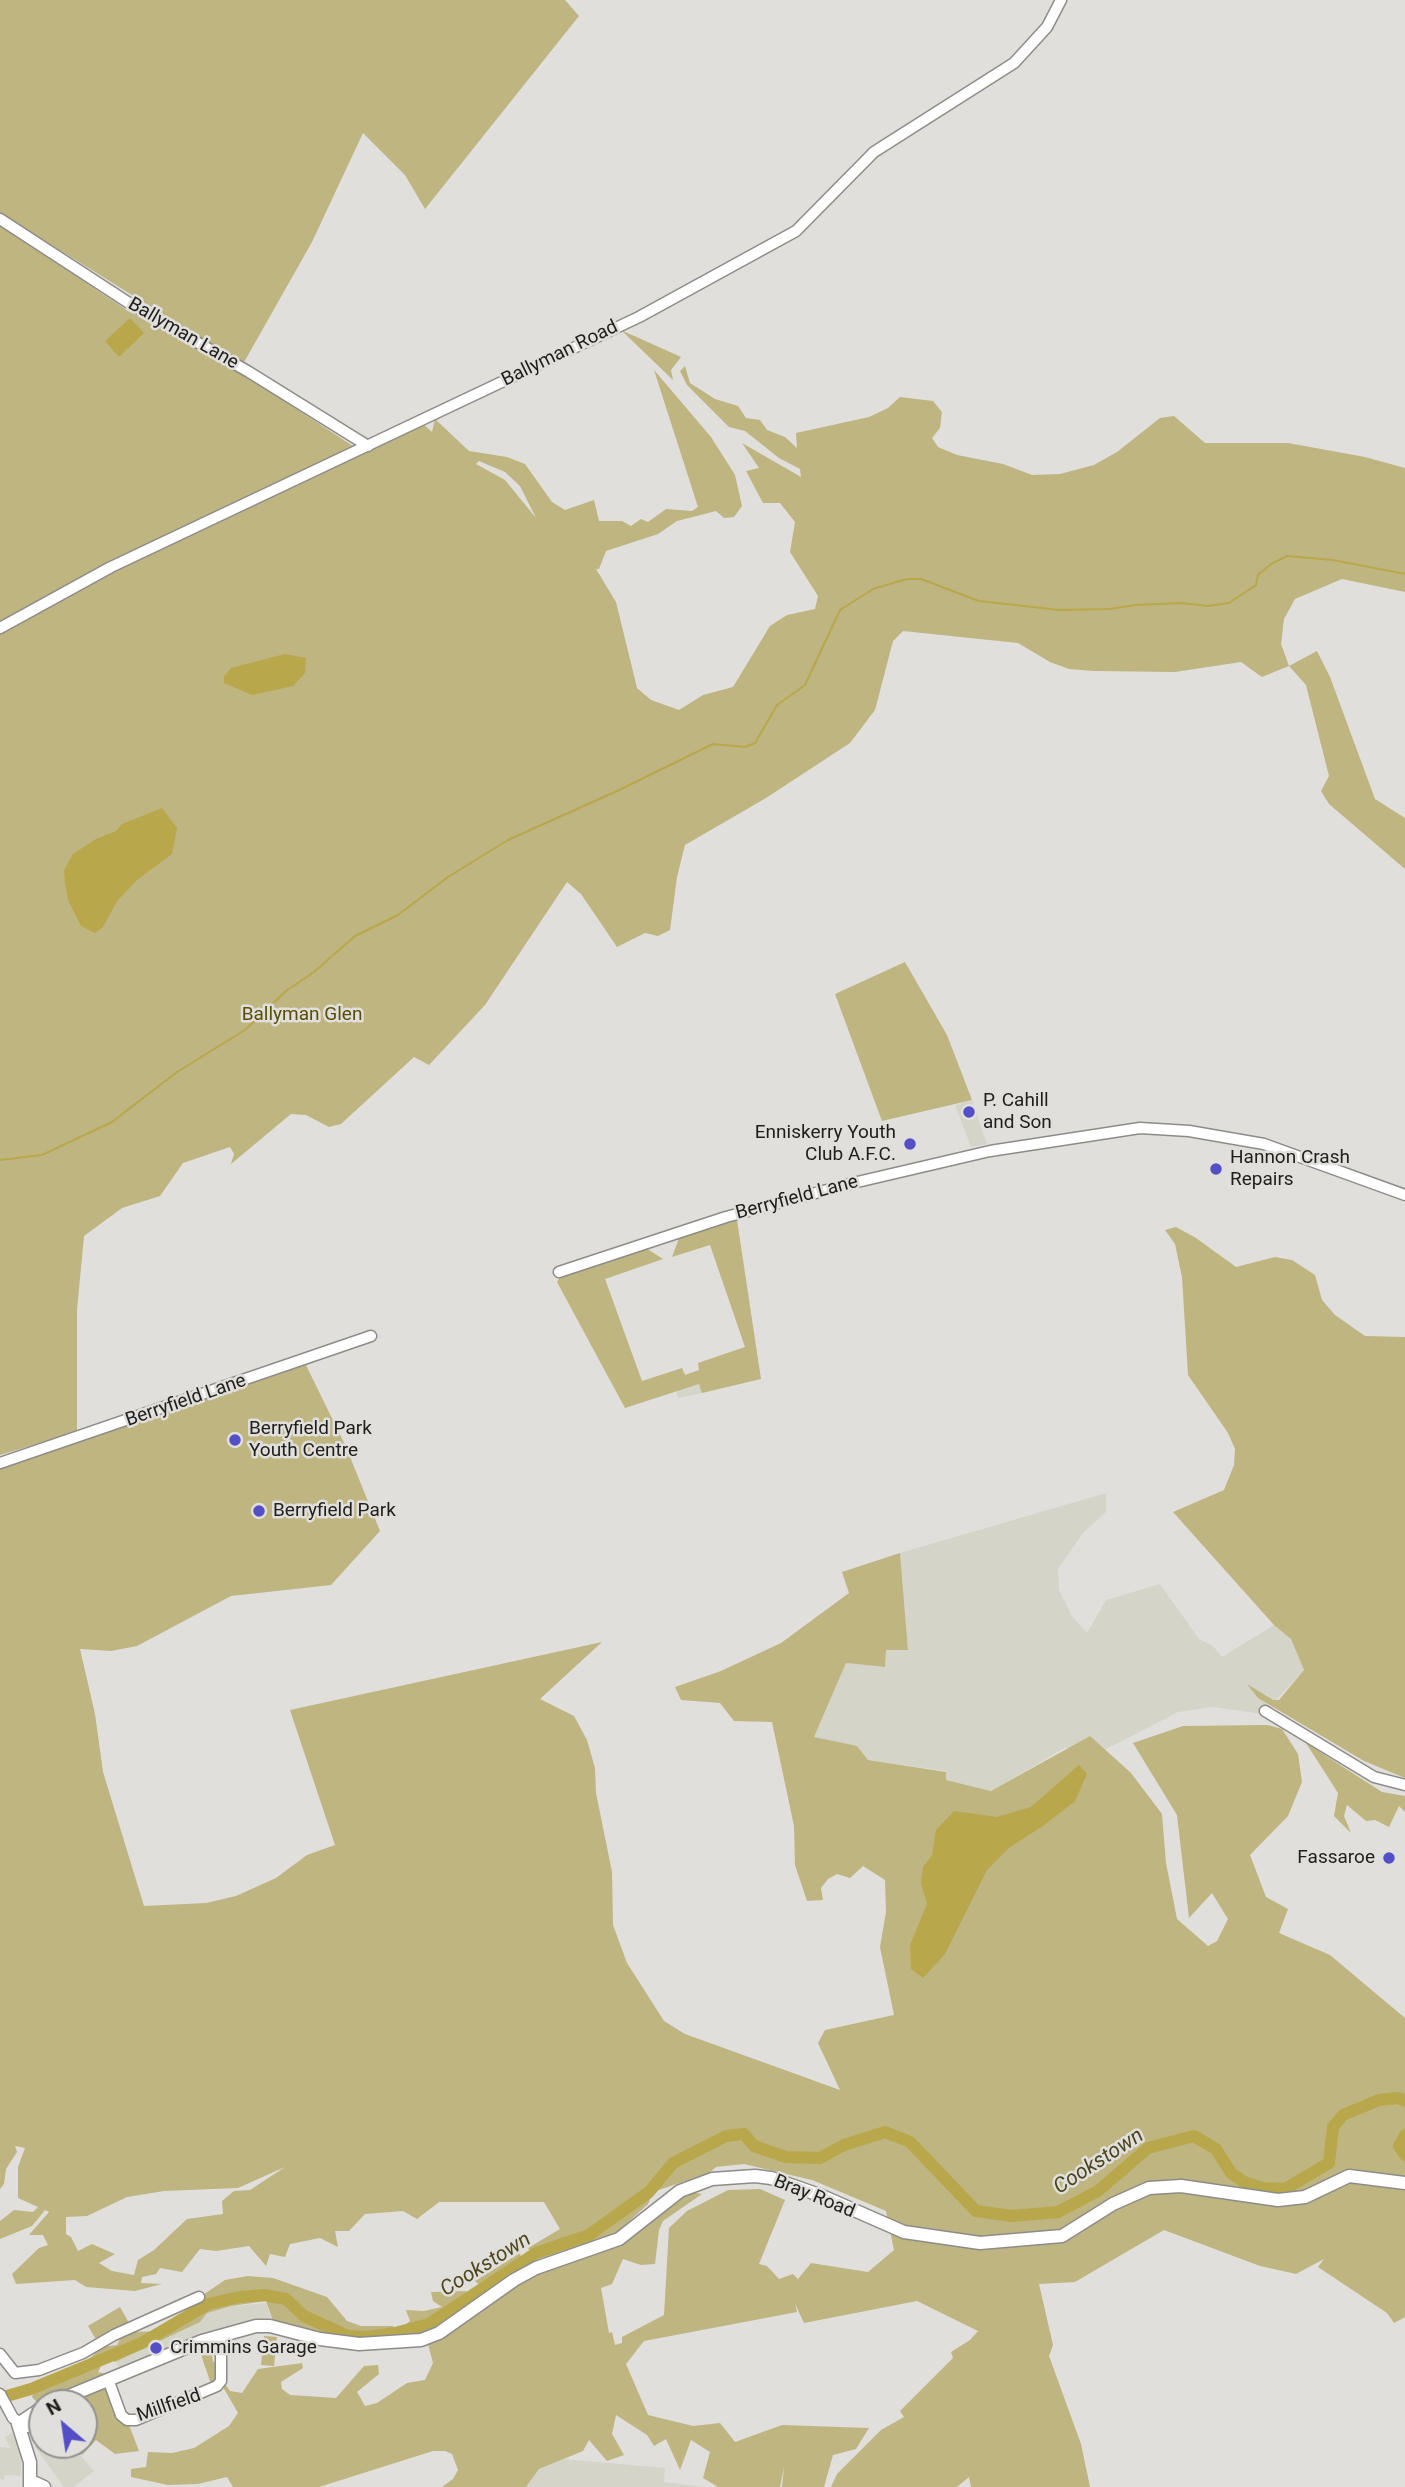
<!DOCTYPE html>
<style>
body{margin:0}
#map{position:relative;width:1405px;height:2487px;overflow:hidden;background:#e0dfdb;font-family:Roboto,sans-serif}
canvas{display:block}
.north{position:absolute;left:28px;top:2389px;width:70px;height:70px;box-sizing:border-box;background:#e0dfdb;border:2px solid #92928f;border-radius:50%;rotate:331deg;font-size:19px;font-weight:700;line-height:28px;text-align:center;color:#1e1e1c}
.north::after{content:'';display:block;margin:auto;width:24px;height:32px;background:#544fc7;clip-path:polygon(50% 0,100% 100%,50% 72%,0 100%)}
</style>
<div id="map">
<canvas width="1405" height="2487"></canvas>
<div class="north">N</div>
</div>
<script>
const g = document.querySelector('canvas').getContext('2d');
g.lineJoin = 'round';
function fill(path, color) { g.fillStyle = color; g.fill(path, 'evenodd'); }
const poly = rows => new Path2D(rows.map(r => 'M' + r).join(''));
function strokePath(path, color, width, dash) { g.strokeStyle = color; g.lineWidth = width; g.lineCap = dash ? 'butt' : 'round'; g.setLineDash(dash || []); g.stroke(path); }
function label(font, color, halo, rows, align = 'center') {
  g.font = font + ' Roboto,sans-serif'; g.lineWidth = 5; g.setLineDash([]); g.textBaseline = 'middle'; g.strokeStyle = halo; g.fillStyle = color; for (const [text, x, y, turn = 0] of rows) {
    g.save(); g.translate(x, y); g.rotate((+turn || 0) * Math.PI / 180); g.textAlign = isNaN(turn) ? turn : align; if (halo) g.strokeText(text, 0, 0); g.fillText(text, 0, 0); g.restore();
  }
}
fill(poly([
 [972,1100,987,1144,971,1147,955,1105],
 [700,1384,702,1393,678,1398,676,1389],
 [1106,1493,1106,1512,1083,1533,1058,1569,1059,1590,1072,1616,1087,1633,1106,1600,1160,1584,1199,1639,1213,1646,1222,1657,1274,1625,1291,1639,1304,1670,1263,1714,1213,1707,1178,1712,1087,1759,1078,1760,1066,1747,992,1791,945,1780,946,1771,868,1760,814,1737,846,1663,884,1667,886,1650,908,1650,900,1553],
 [266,2303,272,2321,119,2369,115,2359,213,2308],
 [36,2424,42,2425,42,2445,72,2445,94,2471,74,2487,64,2487,35,2447,38,2445,34,2431],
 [12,2433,21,2449,21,2476,5,2475,4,2480,0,2479,0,2447,10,2448,5,2437],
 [563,2459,665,2468,664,2482,705,2487,526,2487,539,2469]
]), '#d5d4c9');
fill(poly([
 [0,0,565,0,579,16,425,209,405,175,363,133,312,242,243,364,0,213],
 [0,225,128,311,245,375,362,452,422,423,432,432,435,419,469,451,507,457,525,464,552,502,565,510,594,500,599,521,622,521,631,526,641,519,648,522,666,509,692,511,698,507,654,370,711,437,735,475,742,506,734,517,724,518,716,511,677,521,658,534,606,551,599,569,596,569,616,602,637,688,651,700,679,710,703,695,733,687,770,626,787,615,815,609,818,596,790,552,795,522,780,503,763,503,746,471,759,468,742,443,801,477,800,469,779,458,745,431,729,427,687,385,680,371,685,366,690,383,715,399,738,406,746,418,760,420,767,430,785,437,797,448,796,433,869,417,888,408,900,397,933,401,942,412,940,428,932,438,938,447,957,455,1003,464,1032,475,1060,474,1094,465,1117,452,1160,418,1174,416,1205,443,1288,443,1365,457,1405,468,1405,592,1342,579,1295,599,1284,619,1281,644,1289,666,1317,651,1330,677,1375,799,1405,818,1405,869,1329,804,1321,791,1329,776,1306,685,1289,666,1262,677,1241,662,1175,672,1094,671,1069,669,1050,662,1018,643,903,631,893,641,875,710,850,743,766,798,685,845,677,877,670,930,658,936,645,933,617,947,581,894,567,882,485,1005,429,1065,414,1057,341,1124,329,1127,306,1115,291,1114,231,1164,234,1154,230,1147,183,1163,160,1196,122,1208,84,1236,77,1310,77,1432,0,1455],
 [479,461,505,472,520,486,536,518,505,480,476,464],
 [621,330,681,357,671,370,673,380],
 [905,962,947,1035,972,1100,882,1121,835,994],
 [737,1220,761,1379,702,1393,699,1384,625,1408,557,1282,561,1275,646,1248,663,1259,605,1279,642,1381,682,1368,685,1375,699,1370,698,1363,745,1347,710,1245,672,1257,679,1238],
 [1176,1227,1196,1238,1236,1267,1275,1257,1292,1260,1315,1275,1322,1300,1335,1315,1365,1336,1405,1337,1405,1778,1364,1761,1258,1698,1247,1684,1273,1700,1279,1700,1304,1670,1291,1639,1274,1625,1173,1512,1224,1490,1234,1465,1235,1449,1228,1433,1188,1375,1182,1277,1175,1244,1165,1230],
 [305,1363,346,1447,380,1531,331,1585,231,1596,137,1646,111,1651,80,1649,95,1714,103,1772,144,1906,206,1903,236,1896,276,1878,307,1855,335,1845,290,1710,602,1642,540,1699,574,1716,587,1740,595,1768,596,1793,612,1872,613,1925,627,1963,664,2021,685,2034,840,2090,818,2043,825,2030,894,2015,880,1947,886,1912,885,1880,863,1866,850,1878,837,1874,828,1879,821,1888,823,1900,807,1901,795,1865,794,1826,772,1722,734,1721,720,1703,681,1700,675,1687,721,1671,781,1643,849,1593,842,1572,900,1553,908,1650,886,1650,885,1667,846,1663,814,1737,857,1746,868,1760,946,1772,946,1780,991,1791,1090,1736,1131,1773,1162,1814,1166,1863,1177,1919,1208,1946,1217,1941,1228,1919,1212,1893,1189,1918,1177,1815,1133,1743,1183,1726,1268,1725,1282,1729,1298,1754,1302,1782,1288,1816,1250,1855,1266,1897,1288,1909,1279,1933,1330,1955,1405,2018,1405,2317,1394,2323,1387,2313,1318,2267,1324,2259,1296,2274,1260,2266,1164,2230,1075,2282,1039,2284,1053,2345,1049,2356,1081,2444,1090,2487,971,2487,969,2477,957,2487,831,2487,837,2474,881,2430,904,2417,900,2411,953,2358,951,2352,970,2340,978,2331,917,2301,804,2323,795,2304,797,2312,644,2341,626,2364,648,2415,693,2426,720,2423,735,2442,782,2425,869,2428,856,2449,833,2455,824,2487,782,2487,784,2467,780,2487,718,2487,703,2478,710,2452,691,2440,680,2470,666,2439,654,2446,647,2435,616,2415,612,2434,624,2455,607,2461,589,2440,583,2451,539,2469,526,2487,442,2487,453,2479,458,2470,452,2454,445,2451,433,2451,319,2487,233,2487,227,2477,198,2484,168,2485,131,2477,131,2469,146,2467,148,2452,172,2453,194,2448,229,2426,238,2413,223,2387,225,2384,230,2391,242,2393,258,2369,302,2363,303,2368,281,2382,282,2389,290,2395,336,2398,364,2366,378,2365,379,2374,357,2392,365,2406,377,2403,407,2383,425,2380,433,2363,428,2344,442,2337,482,2303,533,2277,532,2274,580,2259,690,2192,702,2194,663,2221,659,2230,655,2264,641,2265,623,2259,612,2284,601,2288,609,2333,612,2332,615,2345,622,2343,622,2337,664,2315,669,2228,687,2211,728,2190,760,2189,785,2200,759,2264,767,2266,779,2279,793,2274,798,2279,811,2263,868,2272,894,2250,886,2211,812,2180,744,2164,716,2167,709,2173,653,2192,648,2204,613,2236,535,2260,528,2248,560,2229,544,2202,439,2202,417,2219,403,2211,365,2214,349,2231,335,2231,338,2247,320,2238,290,2244,285,2257,270,2254,266,2266,249,2246,216,2251,200,2249,182,2272,160,2268,156,2274,142,2277,141,2283,162,2284,135,2291,86,2287,75,2280,16,2284,12,2274,39,2248,48,2245,43,2235,29,2235,49,2212,45,2210,32,2226,0,2239,0,2221,14,2210,33,2212,38,2207,18,2198,18,2167,25,2148,15,2146,17,2152,6,2169,4,2184,0,2189,0,1464],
 [285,2167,250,2190,234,2191,222,2201,223,2214,187,2219,154,2250,138,2260,134,2275,112,2271,99,2263,115,2254,92,2244,78,2251,71,2237,66,2234,66,2217,87,2216,127,2197,164,2191,238,2188],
 [1306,1743,1382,1792,1405,1796,1405,1812,1399,1806,1389,1827,1375,1820,1366,1821,1347,1805,1344,1816,1351,1833,1334,1816,1338,1793],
 [520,2253,523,2266,484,2289,475,2281],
 [248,2276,273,2278,327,2297,347,2321,361,2326,393,2326,396,2332,393,2336,363,2339,329,2334,273,2321,266,2301,231,2306,207,2313,200,2322,115,2362,105,2358,98,2372,106,2374,53,2394,38,2403,32,2397,39,2380,85,2363,102,2347,117,2345,121,2337,131,2332,163,2331,177,2325,174,2317,193,2309,194,2301,225,2280],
 [467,2291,451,2307,454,2314,422,2334,407,2336,406,2324,410,2321,406,2310,424,2311,442,2307,433,2301,431,2292],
 [120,2307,129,2323,97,2341,88,2326],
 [264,2336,277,2337,274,2366,261,2365],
 [218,2341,216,2354,212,2355,213,2362,216,2362,216,2380,211,2384,199,2349],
 [105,2387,115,2414,129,2425,139,2451,115,2454,96,2440,82,2455,72,2445,84,2445,84,2403,60,2403]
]), '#beb580');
fill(poly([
 [130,318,144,333,119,357,105,341],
 [285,654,306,658,305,673,293,686,252,695,224,683,224,676,231,668],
 [162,808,177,828,172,854,137,880,117,901,103,927,95,933,81,926,68,900,65,883,64,870,73,854,96,839,116,831,122,824],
 [1079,1765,1087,1774,1075,1801,1043,1826,1010,1847,987,1870,945,1954,923,1978,911,1969,910,1945,927,1904,921,1883,923,1867,932,1855,936,1830,954,1811,997,1817,1031,1807]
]), '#b8a84b');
strokePath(poly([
 [0,1160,42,1155,112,1122,177,1072,245,1030,286,991,314,972,355,936,398,915,448,877,508,840,617,791,713,744,745,747,755,743,777,705,805,685,840,610,873,589,907,579,921,579,979,601,1060,610,1109,609,1136,605,1181,603,1208,606,1229,603,1256,585,1258,575,1271,564,1287,556,1333,560,1405,574]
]), '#b8a84b', 2);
strokePath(poly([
 [1405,2135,1399,2146,1405,2155],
 [0,2398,31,2389,142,2343,208,2304,240,2297,264,2295,286,2299,304,2316,348,2336,368,2337,395,2333,429,2324,536,2253,589,2235,649,2192,673,2163,726,2136,744,2134,754,2146,786,2157,820,2158,844,2145,885,2132,910,2142,976,2211,1012,2216,1058,2212,1098,2191,1148,2148,1194,2136,1216,2149,1231,2173,1244,2182,1262,2188,1285,2189,1329,2163,1333,2127,1343,2115,1379,2100,1398,2098,1405,2101]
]), '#b8a84b', 12);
const minor = poly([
 [0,219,132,305,249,372,368,446],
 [0,628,111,567,639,317,796,231,874,152,1014,63,1047,27,1061,0],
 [559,1272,726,1217,853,1183,990,1151,1140,1128,1189,1131,1264,1144,1405,1195],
 [0,1463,371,1336],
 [1265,1711,1374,1777,1405,1785],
 [0,2354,15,2373,39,2370,83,2353,114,2335,199,2297],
 [108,2379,121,2415,127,2420,136,2420,217,2386,221,2381,221,2350],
 [0,2394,13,2418,27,2427]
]);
const major = poly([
 [52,2403,202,2341,256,2326,270,2326,320,2339,359,2344,421,2340,439,2333,514,2280,536,2268,619,2239,680,2191,712,2179,755,2176,771,2178,822,2196,904,2232,980,2243,1062,2236,1113,2204,1149,2188,1181,2186,1278,2200,1305,2197,1349,2176,1405,2183],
 [31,2481,44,2487],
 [30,2487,30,2462,18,2424,42,2408]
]);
strokePath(minor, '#8d8c89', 13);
strokePath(major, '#8d8c89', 15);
strokePath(minor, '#fff', 10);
strokePath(major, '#fff', 12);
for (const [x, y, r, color] of [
 [969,1112,7,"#544fc7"],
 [910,1144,7,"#544fc7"],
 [1216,1169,7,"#544fc7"],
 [235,1440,7,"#544fc7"],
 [259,1511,7,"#544fc7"],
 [1389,1858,7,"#544fc7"],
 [156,2348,7,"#544fc7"]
]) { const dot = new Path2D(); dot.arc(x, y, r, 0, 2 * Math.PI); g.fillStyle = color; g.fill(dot); strokePath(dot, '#e0dfdb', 2.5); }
label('19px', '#1e1e1c', '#e0dfdb', [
 ["Ballyman Lane",183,334,30],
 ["Ballyman Road",560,354,-26],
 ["Berryfield Lane",797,1198,-15],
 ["Berryfield Lane",186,1401,-19],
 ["Bray Road",814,2197,22],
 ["Millfield",169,2406,-19]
]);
label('19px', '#594e01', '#e0dfdb', [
 ["Ballyman Glen",302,1015]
]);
label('19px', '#1e1e1c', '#e0dfdb', [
 ["P. Cahill",983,1101],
 ["and Son",983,1123],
 ["Enniskerry Youth",896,1133,"right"],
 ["Club A.F.C.",896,1155,"right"],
 ["Hannon Crash",1230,1158],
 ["Repairs",1230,1180],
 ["Berryfield Park",249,1429],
 ["Youth Centre",249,1451],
 ["Berryfield Park",273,1511],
 ["Fassaroe",1375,1858,"right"],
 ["Crimmins Garage",170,2348]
], 'left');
label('italic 21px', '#4d461e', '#e0dfdb', [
 ["Cookstown",1099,2162,-33],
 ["Cookstown",486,2265,-32]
]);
</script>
